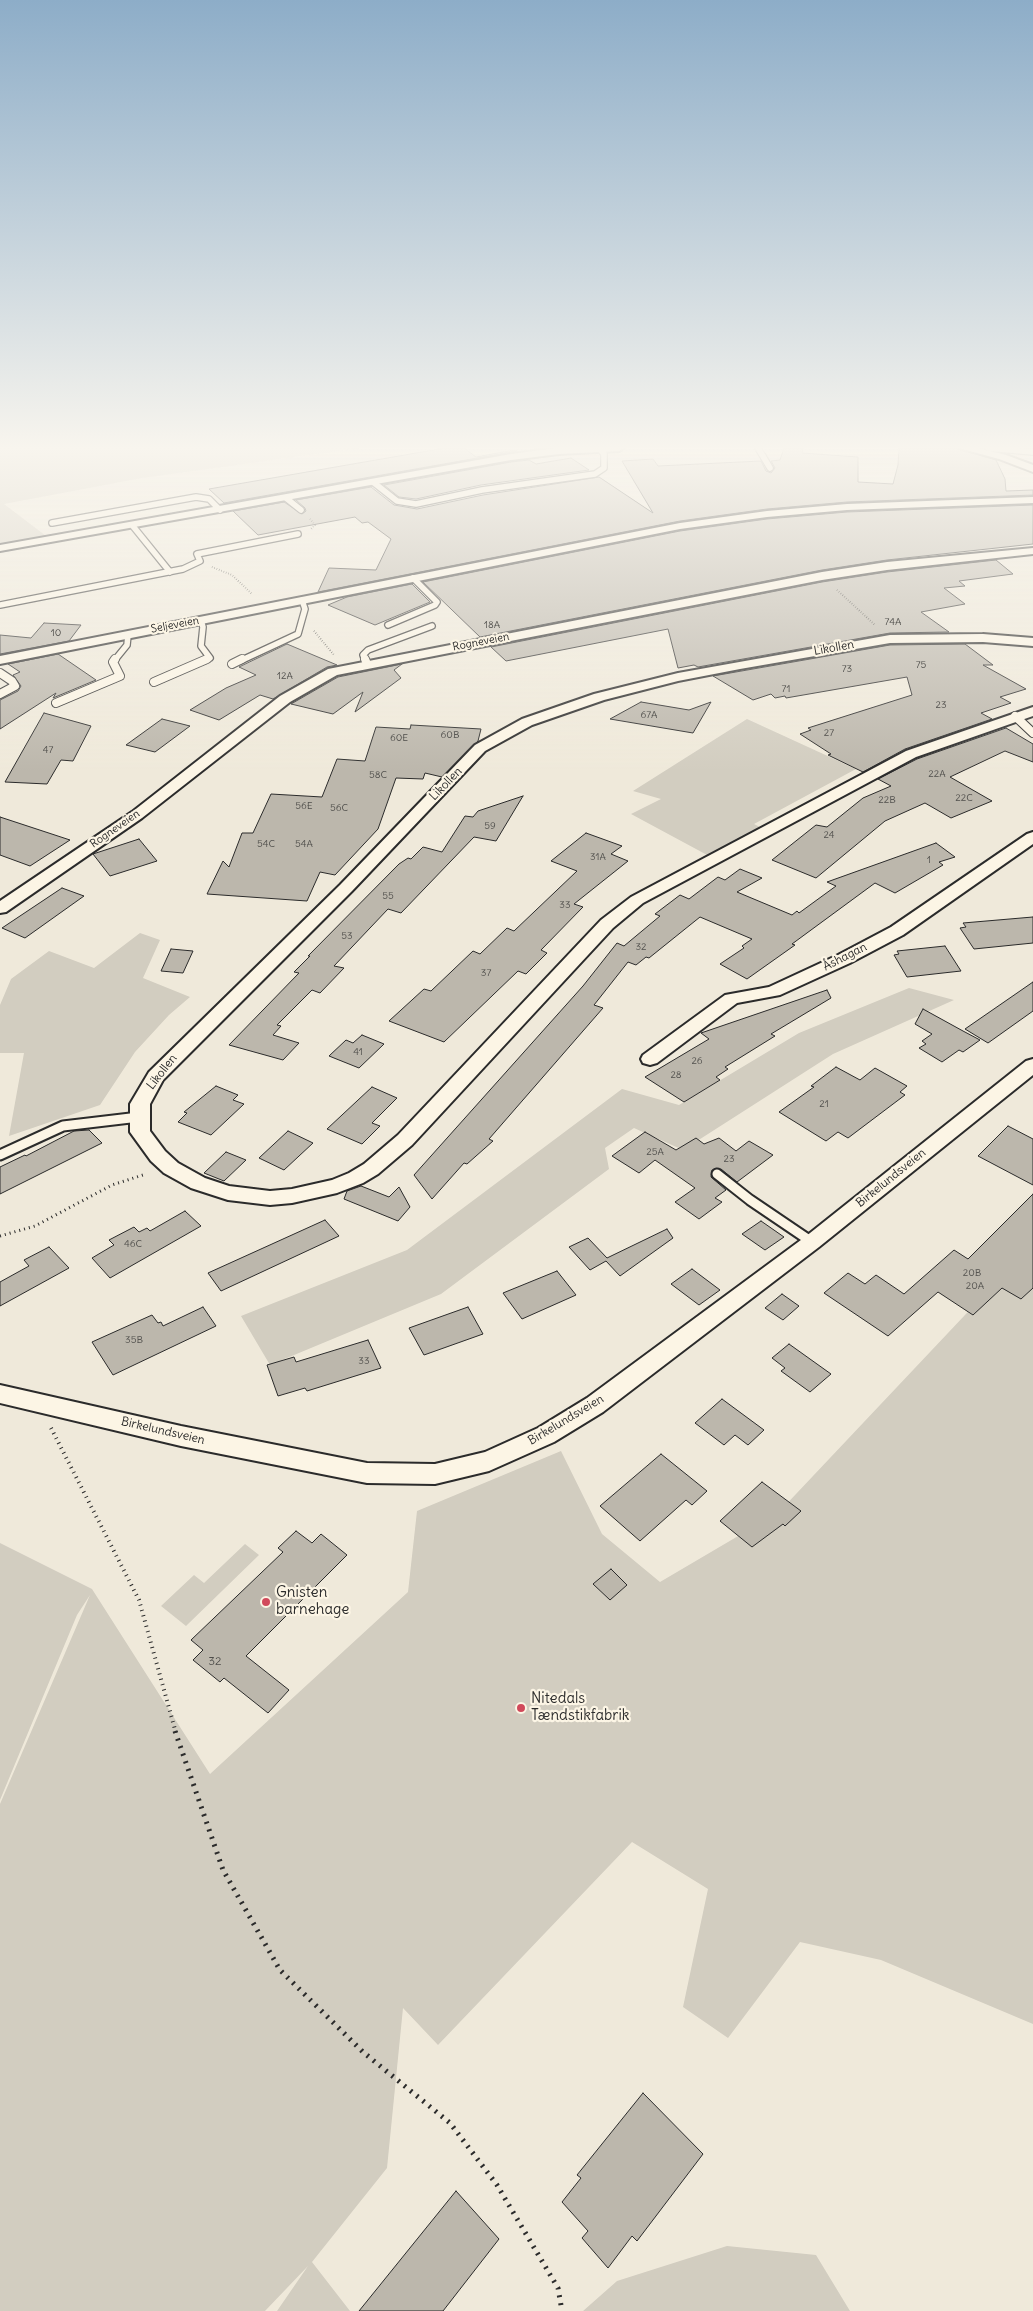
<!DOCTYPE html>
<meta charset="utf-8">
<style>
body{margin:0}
canvas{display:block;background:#efe9da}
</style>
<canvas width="1033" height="2311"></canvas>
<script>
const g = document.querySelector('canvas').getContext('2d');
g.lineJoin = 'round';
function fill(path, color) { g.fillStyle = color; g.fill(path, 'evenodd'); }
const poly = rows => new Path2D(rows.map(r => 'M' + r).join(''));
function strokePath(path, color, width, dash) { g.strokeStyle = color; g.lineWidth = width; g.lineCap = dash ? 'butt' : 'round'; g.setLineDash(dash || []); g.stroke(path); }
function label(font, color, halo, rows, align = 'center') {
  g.font = font + ' Delius,sans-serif'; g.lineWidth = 4.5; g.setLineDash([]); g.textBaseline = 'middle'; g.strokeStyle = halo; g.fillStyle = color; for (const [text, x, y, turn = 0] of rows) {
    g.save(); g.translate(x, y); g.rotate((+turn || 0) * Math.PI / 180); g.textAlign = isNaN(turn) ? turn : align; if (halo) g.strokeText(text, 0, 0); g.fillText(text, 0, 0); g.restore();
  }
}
fill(poly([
 [0,448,360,448,142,478,4,504,54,542,0,553],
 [747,719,856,769,754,824,760,827,709,856,631,814,661,799,633,791],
 [140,933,160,940,143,978,190,997,169,1015,135,1052,100,1105,9,1136,24,1053,0,1053,0,1005,11,979,49,951,94,968],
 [909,988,954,1000,833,1054,683,1150,634,1128,605,1148,609,1169,441,1294,270,1365,241,1316,407,1250,622,1089,679,1105,799,1033],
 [998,1280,1033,1280,1033,2024,881,1960,800,1942,728,2038,683,2007,708,1889,632,1842,438,2045,403,2008,387,2168,312,2262,350,2311,277,2311,308,2266,265,2311,0,2311,0,1804,90,1595,77,1615,0,1800,0,1543,92,1589,210,1774,408,1592,417,1511,561,1451,602,1534,660,1582,779,1512],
 [245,1544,259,1555,186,1626,161,1606,194,1575,204,1583],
 [727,2246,816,2255,850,2311,583,2311,617,2281]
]), '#d2cdc0');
const building = poly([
 [445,448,464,448,476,457,514,450,517,451,224,503,209,489,445,448],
 [784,448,803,448,802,453,858,457,858,482,893,484,898,465,899,448,957,448,996,460,1005,479,1006,491,1033,490,1033,495,847,502,767,509,680,521,318,592,329,568,376,570,391,539,368,522,362,523,355,517,258,535,233,511,284,502,302,514,306,511,305,508,296,500,371,487,394,505,417,509,483,495,599,477,653,513,622,461,653,459,658,466,761,461,766,471,771,473,775,468,771,461,780,460,784,448],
 [571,458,589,470,481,485,416,499,399,497,384,485,511,462,529,460,536,464,571,458],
 [1033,505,1033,544,887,560,822,570,480,637,423,582,680,531,767,519,847,512,1033,505],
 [996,560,1013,574,959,581,965,586,944,588,965,604,921,612,949,632,890,633,698,667,694,665,678,668,668,629,506,661,491,647,822,582,887,572,996,560],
 [412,584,430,602,375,625,328,605,347,597,412,584],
 [44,623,81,625,69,641,0,654,0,635,31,638,44,623],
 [287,644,337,665,327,667,273,699,260,695,219,720,190,710,226,688,256,675,239,667,287,644],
 [965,644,993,665,983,665,1026,689,1000,697,1011,703,981,713,992,719,905,749,863,772,828,755,831,754,800,734,811,730,808,728,912,695,907,677,786,698,785,696,775,698,771,694,753,700,713,676,890,645,965,644],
 [58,654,96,680,53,698,56,693,0,729,0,700,18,691,21,686,13,675,20,672,8,664,58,654],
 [402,664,394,670,401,678,355,712,363,692,333,714,291,704,338,677,402,664],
 [641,702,689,710,711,702,693,733,610,719,641,702],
 [44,713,91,726,73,761,61,760,47,784,5,782,44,713],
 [162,719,190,726,155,752,126,745,162,719],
 [411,725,481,729,478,741,442,777,425,773,423,779,396,778,378,829,335,875,320,872,307,901,207,894,223,861,229,867,242,833,253,833,271,794,322,797,337,759,365,761,376,727,410,729,411,725],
 [1006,728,1033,744,1033,762,1005,751,950,777,992,801,951,818,925,803,885,821,816,878,772,860,816,825,827,827,863,798,891,786,878,779,917,759,1006,728],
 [523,796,496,841,474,837,401,913,388,909,334,966,344,968,320,993,312,990,277,1025,281,1026,273,1035,299,1043,283,1060,229,1045,299,973,294,972,310,956,308,956,399,864,408,858,411,859,423,847,442,852,465,816,473,817,478,811,523,796],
 [0,817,70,840,30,866,0,855,0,817],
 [586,833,622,846,611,854,628,861,574,904,583,907,541,950,547,953,526,974,518,971,444,1042,389,1021,424,989,431,991,473,951,480,954,507,928,514,931,577,871,551,861,586,833],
 [139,839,157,861,110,876,93,854,139,839],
 [936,843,955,857,939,862,943,865,895,893,875,883,792,944,795,945,747,979,720,964,744,948,742,946,752,939,700,917,649,958,646,957,636,965,628,962,594,1005,603,1008,489,1139,493,1141,467,1164,464,1163,432,1199,414,1175,583,986,617,943,624,946,660,916,655,914,680,895,689,899,718,877,725,880,740,869,762,878,737,892,792,915,797,911,799,913,836,886,827,882,936,843],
 [62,888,84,896,25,938,2,928,62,888],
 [1033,917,1033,943,974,949,960,928,966,927,963,923,1033,917],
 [945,946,961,971,907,977,894,955,899,954,897,951,945,946],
 [171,949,193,951,183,973,161,971,171,949],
 [1033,982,1033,1011,988,1043,965,1029,1033,982],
 [827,990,831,998,771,1034,775,1036,725,1067,728,1069,716,1077,720,1080,684,1102,645,1077,709,1039,701,1033,827,990],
 [923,1009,963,1031,980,1040,963,1052,959,1050,942,1062,919,1048,926,1044,922,1041,932,1034,915,1024,923,1009],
 [362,1035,384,1044,359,1068,329,1056,346,1040,353,1043,362,1035],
 [836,1067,860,1080,875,1068,907,1086,900,1092,905,1095,848,1138,838,1132,826,1141,779,1112,814,1087,811,1086,836,1067],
 [216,1086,238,1095,233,1100,244,1104,211,1135,178,1122,187,1113,184,1112,216,1086],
 [372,1087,397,1098,372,1123,380,1126,362,1144,327,1129,372,1087],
 [1008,1126,1033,1139,1033,1185,978,1156,1008,1126],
 [89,1130,102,1143,0,1194,0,1167,25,1155,26,1156,74,1131,89,1130],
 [288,1131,313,1143,284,1170,259,1158,288,1131],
 [645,1132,676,1150,696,1138,704,1144,719,1138,736,1151,749,1141,773,1155,737,1182,721,1169,712,1170,711,1177,726,1190,715,1198,722,1202,699,1219,675,1202,695,1188,655,1160,639,1173,612,1156,645,1132],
 [226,1152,246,1160,224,1181,204,1173,226,1152],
 [361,1186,389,1197,399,1187,410,1207,398,1221,344,1199,347,1191,361,1186],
 [1033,1194,1033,1288,1021,1299,1002,1288,973,1315,938,1292,888,1336,824,1293,848,1273,865,1284,876,1275,904,1294,954,1250,968,1259,1033,1194],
 [185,1211,201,1226,110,1278,92,1258,114,1245,109,1240,134,1227,139,1232,147,1228,150,1231,185,1211],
 [325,1220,339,1236,221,1291,208,1273,325,1220],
 [761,1221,784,1237,765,1250,742,1234,761,1221],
 [667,1229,673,1238,620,1276,606,1261,590,1270,569,1247,588,1238,607,1258,667,1229],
 [49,1247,69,1268,0,1306,0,1282,29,1266,24,1260,49,1247],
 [692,1269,720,1290,699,1305,671,1284,692,1269],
 [557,1271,576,1295,522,1319,503,1293,557,1271],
 [782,1294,799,1306,783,1320,765,1308,782,1294],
 [203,1307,216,1326,113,1375,92,1342,152,1315,158,1323,161,1322,163,1326,203,1307],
 [468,1307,483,1334,424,1355,409,1328,468,1307],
 [368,1340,381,1368,307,1391,305,1388,278,1396,267,1365,294,1357,296,1362,368,1340],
 [789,1344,831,1374,810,1392,781,1371,785,1368,772,1358,789,1344],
 [722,1399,764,1430,748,1445,735,1435,724,1445,695,1423,722,1399],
 [661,1454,707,1491,692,1505,686,1500,640,1541,600,1506,661,1454],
 [762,1482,801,1511,785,1526,783,1524,752,1547,720,1521,762,1482],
 [296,1531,312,1543,321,1534,347,1555,246,1656,289,1690,268,1713,224,1678,220,1682,193,1660,203,1650,191,1640,283,1552,278,1548,296,1531],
 [611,1569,627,1585,610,1600,593,1584,611,1569],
 [643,2093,703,2154,637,2241,632,2236,608,2268,582,2238,588,2231,562,2202,581,2178,577,2175,643,2093],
 [456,2191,499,2239,443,2311,359,2311,456,2191]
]);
fill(building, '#bcb7ac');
strokePath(building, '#2b2b2b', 1);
const laneFar2 = poly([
 [758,448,770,468],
 [988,448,1033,452],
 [373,482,397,501,416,504,482,490,595,474,604,468,604,454,600,449],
 [286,498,301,510],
 [52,523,196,497,209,499,220,510],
 [132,525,170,572],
 [0,605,183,569,200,561,197,554,298,534],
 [201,620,203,627,201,646,210,658,204,661],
 [388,625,435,605,437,602,413,578],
 [114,661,127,645,128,635],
 [240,661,298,634,305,609,302,600],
 [365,661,363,655,368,650,432,626]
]);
const laneFar1 = poly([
 [365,659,367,664],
 [232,664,242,659],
 [0,673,12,681,15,686,0,694],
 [154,682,207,659],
 [56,703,120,676,113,662,115,659],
 [1015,716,1033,733]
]);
const lane = poly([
 [0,1155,63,1126,139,1117],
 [717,1174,750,1200,812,1242]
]);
const street = poly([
 [556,448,624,448,619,451,559,454,511,460,0,551,0,545,511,454,556,448],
 [959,448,978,448,1006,455,1033,465,1033,472,999,459,959,448],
 [1033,497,1033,503,847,510,767,517,680,529,0,664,0,656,680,523,767,511,847,504,1033,497],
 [1033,548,1033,554,887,570,822,580,337,675,290,702,142,818,6,912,0,913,0,901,132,812,280,696,328,669,822,572,887,562,1033,548],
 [983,634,1033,638,1033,646,983,642,890,643,740,669,678,681,604,700,532,725,485,751,352,891,163,1080,150,1104,150,1131,165,1151,178,1163,205,1178,229,1186,270,1191,292,1189,332,1180,349,1173,364,1164,398,1135,601,920,631,897,906,751,1033,707,1033,716,916,757,643,903,613,928,412,1145,378,1174,363,1183,337,1193,292,1203,270,1205,228,1200,191,1188,164,1173,151,1161,130,1132,130,1104,149,1072,340,885,475,745,522,719,594,694,678,673,890,635,983,634],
 [1033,832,1033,844,903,935,850,963,780,995,737,1003,657,1063,650,1065,643,1063,641,1059,643,1055,725,995,769,987,838,955,891,927,1027,834,1033,832],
 [1033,1059,1033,1075,819,1247,603,1412,554,1442,489,1471,435,1484,367,1483,181,1446,0,1403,0,1385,181,1426,367,1463,435,1464,485,1452,538,1428,587,1398,805,1237,1026,1061,1033,1059]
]);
strokePath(laneFar2, '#2b2b2b', 8);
strokePath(laneFar1, '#2b2b2b', 10);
strokePath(lane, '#2b2b2b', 13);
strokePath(street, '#2b2b2b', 4);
strokePath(poly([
 [310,519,315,525,311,529],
 [212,567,232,575,252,594],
 [837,590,875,625],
 [314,631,334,655]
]), '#2b2b2b', 2, [0.5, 2]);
strokePath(poly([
 [0,1236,35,1226,112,1185,146,1174]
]), '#2b2b2b', 3, [1, 4]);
strokePath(poly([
 [51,1428,139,1600,176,1733]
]), '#2b2b2b', 4, [1, 4.5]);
strokePath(poly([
 [175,1731,223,1870,280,1970,363,2052,450,2123,497,2185,558,2288,562,2311]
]), '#2b2b2b', 5, [2, 6]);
strokePath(laneFar2, '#fcf5e5', 5.5);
strokePath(laneFar1, '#fcf5e5', 8);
strokePath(lane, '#fcf5e5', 9);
fill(street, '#fcf5e5');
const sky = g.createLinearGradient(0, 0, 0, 772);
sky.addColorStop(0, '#8dadc8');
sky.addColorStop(0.58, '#f8f5ee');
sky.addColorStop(1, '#f8f5ee00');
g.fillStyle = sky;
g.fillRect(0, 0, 1033, 772);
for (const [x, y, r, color] of [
 [266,1602,5,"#d1495b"],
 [521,1708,5,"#d1495b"]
]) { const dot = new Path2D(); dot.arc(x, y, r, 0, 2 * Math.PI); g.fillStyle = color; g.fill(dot); strokePath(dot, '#fcf5e5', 2); }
label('10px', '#4f4e4b', null, [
 ["74A",893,622],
 ["18A",492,625],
 ["10",56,633],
 ["75",921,665],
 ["73",847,669],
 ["12A",285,676],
 ["71",786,689],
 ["23",941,705],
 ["67A",649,715],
 ["27",829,733],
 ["60B",450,735],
 ["60E",399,738],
 ["47",48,750],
 ["22A",937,774],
 ["58C",378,775],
 ["22C",964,798],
 ["22B",887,800],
 ["56E",304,806],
 ["56C",339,808],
 ["59",490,826],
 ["24",829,835],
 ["54C",266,844],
 ["54A",304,844],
 ["31A",598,857],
 ["1",929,860],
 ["55",388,896],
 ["33",565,905],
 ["53",347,936],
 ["32",641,947],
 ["37",486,973],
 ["41",358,1052],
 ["26",697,1061],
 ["28",676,1075],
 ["21",824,1104],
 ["25A",655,1152],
 ["23",729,1159],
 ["46C",133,1244],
 ["20B",972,1273],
 ["20A",975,1286],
 ["35B",134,1340],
 ["33",364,1361]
]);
label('11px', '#2b2b2b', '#fcf5e5', [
 ["Seljeveien",175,625,-11],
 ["Rogneveien",481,642,-11],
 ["Rogneveien",115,829,-35]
]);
label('12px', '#2b2b2b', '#fcf5e5', [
 ["Likollen",834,648,-10],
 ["Likollen",446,784,-46],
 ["Åshagan",845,957,-27],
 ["Likollen",162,1072,-52],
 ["Birkelundsveien",891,1178,-39],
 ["Birkelundsveien",566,1420,-31],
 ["Birkelundsveien",163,1431,13]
]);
label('12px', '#4f4e4b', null, [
 ["32",215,1662]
]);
label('15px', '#2b2b2b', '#fcf5e5', [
 ["Gnisten",276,1593],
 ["barnehage",276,1610],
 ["Nitedals",531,1699],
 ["Tændstikfabrik",531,1716]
], 'left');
</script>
